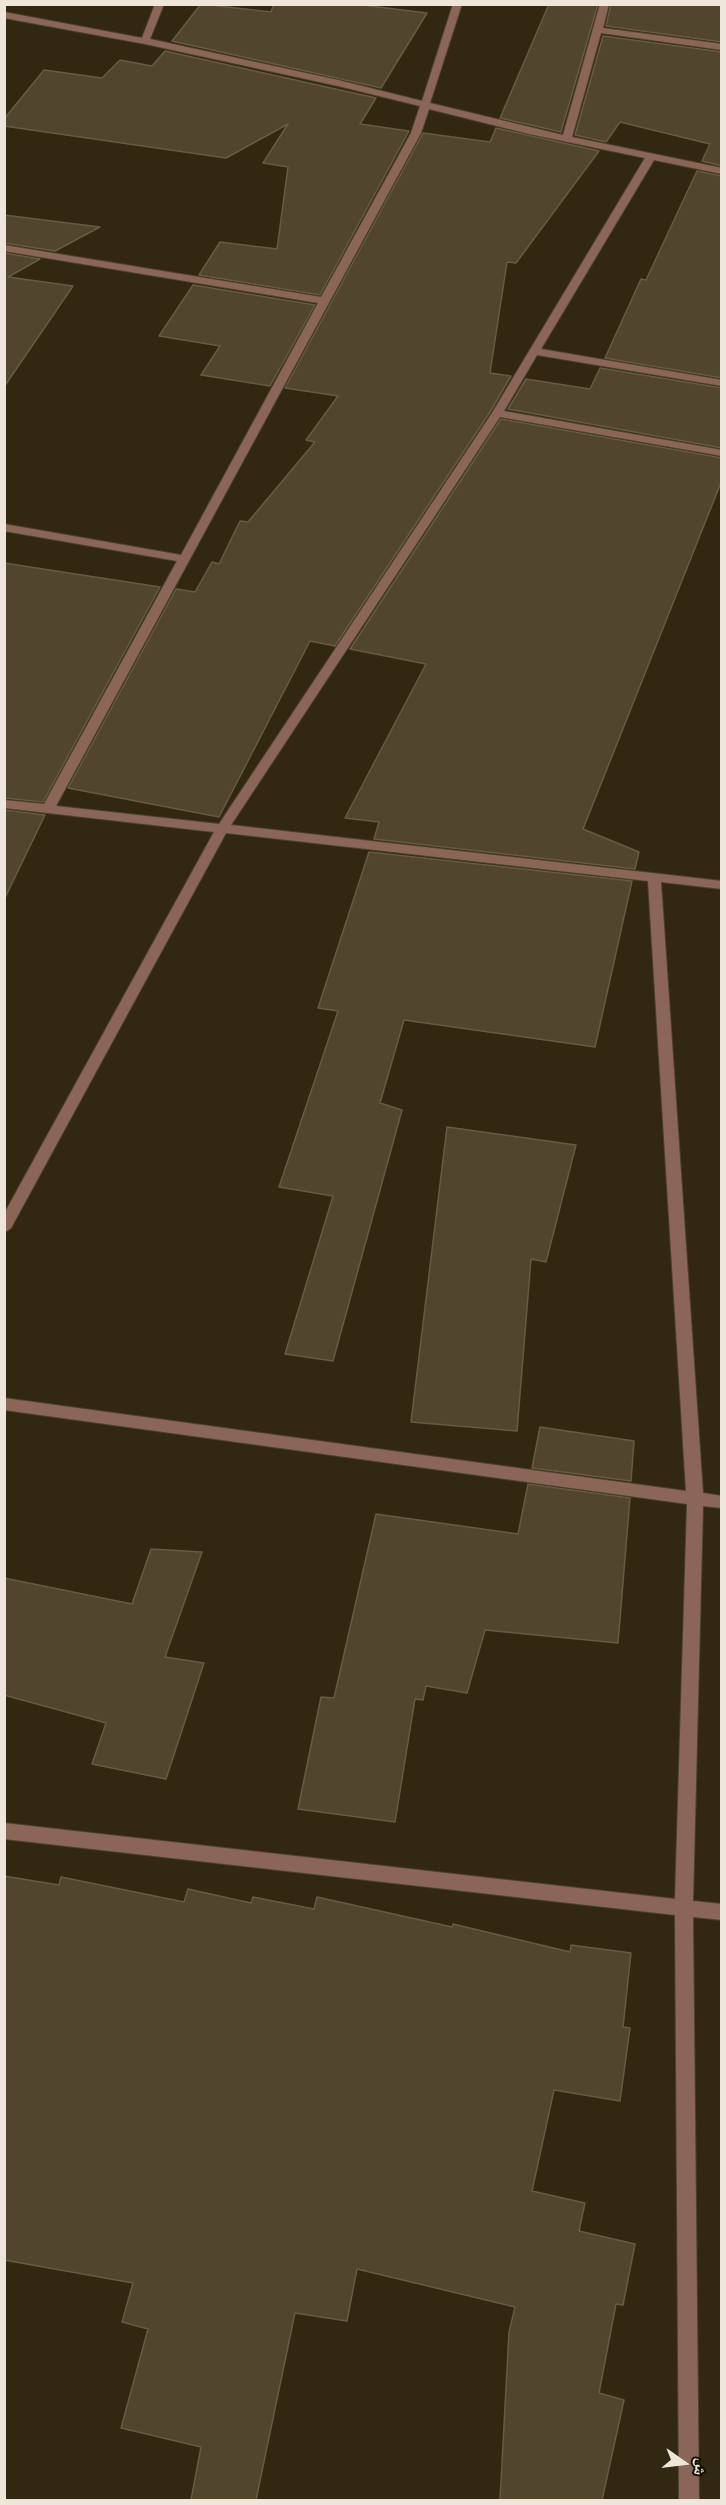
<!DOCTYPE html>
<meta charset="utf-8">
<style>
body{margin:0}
#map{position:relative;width:726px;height:2505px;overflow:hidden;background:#322811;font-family:Barlow,"Noto Naskh Arabic",sans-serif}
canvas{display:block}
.frame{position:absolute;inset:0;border:6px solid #eee7d9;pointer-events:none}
.north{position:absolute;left:654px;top:2433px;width:60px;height:60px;-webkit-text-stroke:4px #161108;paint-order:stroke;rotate:104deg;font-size:16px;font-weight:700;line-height:24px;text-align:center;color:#eee7d9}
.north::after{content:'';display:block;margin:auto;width:21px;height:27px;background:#eee7d9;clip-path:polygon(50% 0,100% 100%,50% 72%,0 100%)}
</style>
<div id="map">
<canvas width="726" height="2505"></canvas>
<div class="frame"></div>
<div class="north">ش</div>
</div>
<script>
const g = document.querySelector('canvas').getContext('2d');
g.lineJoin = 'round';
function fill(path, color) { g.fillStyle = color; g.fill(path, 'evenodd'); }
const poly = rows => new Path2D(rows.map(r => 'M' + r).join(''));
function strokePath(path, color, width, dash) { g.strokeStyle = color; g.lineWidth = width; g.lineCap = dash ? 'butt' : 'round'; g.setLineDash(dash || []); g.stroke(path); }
const building = poly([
 [201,4,271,12,274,4,354,4,427,13,381,88,172,41,201,4],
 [549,4,598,4,561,132,500,118,549,4],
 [611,4,722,4,722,42,606,26,611,4],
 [603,36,722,52,722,166,702,161,710,144,620,122,606,142,575,135,603,36],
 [165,51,376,98,360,124,409,131,320,295,199,275,220,242,277,249,288,167,263,163,288,124,226,158,4,126,4,119,44,70,102,78,120,60,152,66,165,51],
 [496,128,599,151,516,263,507,262,490,373,511,376,490,412,335,646,310,641,219,817,68,788,176,589,195,592,212,562,219,564,240,521,248,522,315,442,306,440,338,396,285,388,423,133,490,142,496,128],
 [697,171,722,176,722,378,605,358,641,279,646,280,697,171],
 [4,215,100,227,55,251,4,243,4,215],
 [4,253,40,259,8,277,73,286,4,387,4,253],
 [193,285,315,305,270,386,201,375,220,346,159,336,193,285],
 [600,368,722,388,722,448,508,409,526,379,590,389,600,368],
 [501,419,722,458,722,480,583,829,639,852,635,869,374,839,379,822,345,818,426,664,350,649,501,419],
 [4,563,160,587,43,802,4,798,4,563],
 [4,810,45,815,4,900,4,810],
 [369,852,632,881,595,1047,404,1020,380,1103,402,1110,333,1361,285,1354,333,1196,279,1187,338,1011,318,1008,369,852],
 [447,1127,576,1145,546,1262,531,1259,517,1431,411,1422,447,1127],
 [540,1427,634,1441,631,1481,532,1468,540,1427],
 [528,1484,630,1498,618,1643,485,1630,467,1693,426,1686,423,1700,415,1699,395,1822,298,1809,321,1697,334,1698,376,1514,518,1534,528,1484],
 [151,1549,202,1552,165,1657,204,1663,166,1779,92,1764,106,1723,4,1695,4,1578,132,1604,151,1549],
 [4,1876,59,1885,61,1877,184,1902,188,1889,251,1903,253,1897,314,1909,317,1897,452,1927,453,1924,570,1952,571,1945,631,1953,623,2027,630,2028,620,2101,554,2090,532,2191,585,2203,579,2231,635,2244,623,2305,616,2304,599,2393,624,2400,602,2500,500,2500,509,2332,515,2307,357,2269,347,2321,295,2313,256,2500,191,2500,201,2447,121,2428,148,2329,122,2322,133,2283,4,2260,4,1876]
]);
fill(building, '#51452e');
strokePath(building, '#675b43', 1.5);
const minor = poly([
 [155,4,164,4,150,39,338,80,422,101,453,4,462,4,430,103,563,135,600,4,609,4,603,28,722,44,722,50,601,33,572,137,722,168,722,174,654,160,541,349,722,380,722,386,537,355,504,411,722,450,722,456,500,417,231,825,722,881,722,889,661,882,703,1493,722,1496,722,1508,703,1506,693,1901,722,1904,722,1920,693,1917,699,2500,679,2500,675,1915,4,1839,4,1823,675,1899,687,1504,4,1410,4,1398,686,1491,648,881,226,833,11,1228,4,1233,4,1214,214,832,4,808,4,800,44,804,177,561,4,531,4,524,181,555,318,303,4,251,4,245,321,297,411,133,420,106,338,86,145,44,4,18,4,12,142,38,155,4],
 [429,109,529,134,645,158,492,413,219,824,56,806,421,133,429,109]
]);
strokePath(minor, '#4c432d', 2);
fill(minor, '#8b6658');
</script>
